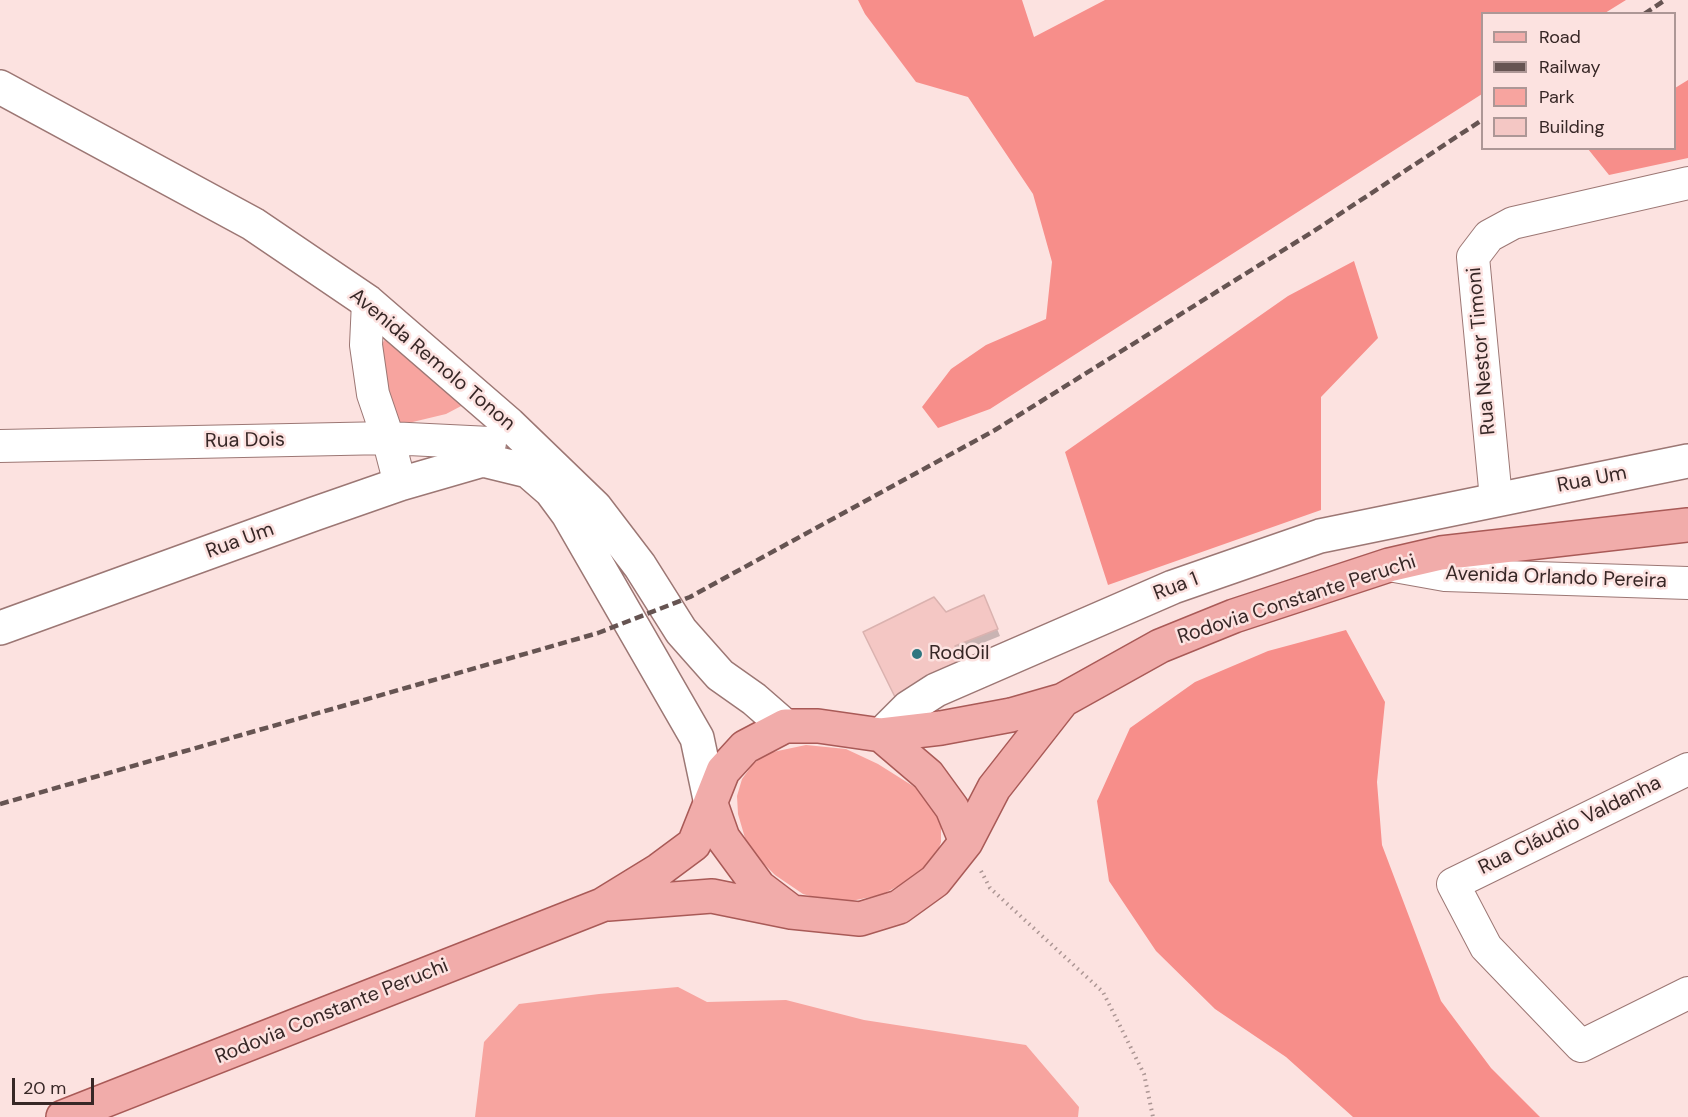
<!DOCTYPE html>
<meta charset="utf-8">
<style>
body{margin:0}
#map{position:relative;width:1688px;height:1117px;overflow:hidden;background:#fce2e0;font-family:"DM Sans",sans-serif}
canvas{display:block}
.legend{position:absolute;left:1481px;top:12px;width:195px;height:138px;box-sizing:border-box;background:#fce2e0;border:2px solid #ad9796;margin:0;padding:8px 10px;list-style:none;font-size:18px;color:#372726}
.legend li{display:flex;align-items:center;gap:12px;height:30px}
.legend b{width:30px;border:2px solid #ad9796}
.scale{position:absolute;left:12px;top:1078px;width:82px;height:27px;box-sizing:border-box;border:3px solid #372726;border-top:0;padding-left:8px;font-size:18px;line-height:21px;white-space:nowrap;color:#372726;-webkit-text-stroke:4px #fce2e0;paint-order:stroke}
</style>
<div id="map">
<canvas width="1688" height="1117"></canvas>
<ul class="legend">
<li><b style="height:8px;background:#f1acaa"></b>Road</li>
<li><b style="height:8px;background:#665452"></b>Railway</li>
<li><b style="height:16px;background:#f7a49f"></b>Park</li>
<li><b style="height:16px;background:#f4c7c4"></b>Building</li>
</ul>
<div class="scale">20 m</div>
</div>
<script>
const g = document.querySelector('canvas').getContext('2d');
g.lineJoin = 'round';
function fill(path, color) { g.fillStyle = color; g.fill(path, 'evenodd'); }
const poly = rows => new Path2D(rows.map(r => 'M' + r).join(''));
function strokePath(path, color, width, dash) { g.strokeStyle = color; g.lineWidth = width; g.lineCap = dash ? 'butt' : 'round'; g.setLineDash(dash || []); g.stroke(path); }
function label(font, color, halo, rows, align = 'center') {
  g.font = font + ' "DM Sans",sans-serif'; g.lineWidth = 5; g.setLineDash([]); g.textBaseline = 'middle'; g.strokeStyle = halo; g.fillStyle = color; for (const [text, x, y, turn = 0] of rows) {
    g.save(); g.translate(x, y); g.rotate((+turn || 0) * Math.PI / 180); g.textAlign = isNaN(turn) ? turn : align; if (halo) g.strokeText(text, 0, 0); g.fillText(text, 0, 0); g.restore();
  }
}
fill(poly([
 [389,333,465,404,446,414,396,426,386,391,380,347],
 [806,745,846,749,878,764,924,793,935,807,941,824,941,842,935,859,923,873,881,895,851,901,827,901,803,894,775,875,758,858,745,838,738,814,737,796,742,779,753,764,768,753],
 [678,987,707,1002,786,1000,864,1020,1026,1045,1079,1107,1078,1117,475,1117,484,1042,519,1004,599,994]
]), '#f7a49f');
fill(poly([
 [858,0,1022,0,1034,37,1105,0,1626,0,1605,13,1482,14,1482,94,990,409,938,428,922,407,951,369,986,345,1046,319,1052,262,1033,194,968,97,916,82,865,14],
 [1688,80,1688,158,1609,175,1588,149,1674,148,1675,88],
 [1354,261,1378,338,1321,397,1321,510,1108,585,1065,452,1288,296],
 [1346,630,1385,702,1377,782,1382,845,1441,1001,1491,1068,1540,1117,1353,1117,1286,1057,1215,1009,1156,951,1109,881,1097,801,1130,728,1195,682,1268,651]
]), '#f78e8a');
fill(poly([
 [987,604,1000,636,958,653,900,703,865,633]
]), '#0003');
const building = poly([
 [984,595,998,629,955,646,963,662,895,697,863,632,934,597,946,612,984,595]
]);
fill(building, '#f4c7c4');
strokePath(building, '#dab2af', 1.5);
const street = poly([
 [368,302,366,345,373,394,388,438,400,484],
 [0,446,388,438,490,443],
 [1496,499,1473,257,1489,236,1513,223,1688,183],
 [1389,565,1445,575,1688,583],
 [1688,769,1453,884,1486,947,1581,1046,1688,993]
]);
const secondary = poly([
 [0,87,253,224,368,302,509,424,595,507,640,566,681,631,720,675,754,699,785,726],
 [483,460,528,471,551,491,568,514,697,738,711,804],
 [0,628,314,514,400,484,483,460],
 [881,735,908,708,936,690,1173,587,1320,536,1688,461]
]);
const primary = poly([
 [881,735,928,775,952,808,966,842],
 [711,804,723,838,759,887,788,909],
 [608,904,712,896,791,912,860,919,899,907,935,881,966,842,994,788,1063,700],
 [63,1117,602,905,659,870,694,844,723,771,745,747,785,726,818,726,881,735,941,728,1011,715,1063,700,1160,646,1234,616,1389,565,1441,553,1688,525]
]);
strokePath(street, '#9c7774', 34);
strokePath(secondary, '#9c7774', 36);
strokePath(primary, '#a95a57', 36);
strokePath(poly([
 [981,871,990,888,1103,992,1144,1074,1153,1117]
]), '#ac9694', 4, [1.5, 4.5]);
strokePath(street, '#fff', 32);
strokePath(secondary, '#fff', 33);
strokePath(primary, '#f1acaa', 33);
strokePath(poly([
 [1644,14,1665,0],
 [0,804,598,633,690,597,995,430,1314,231,1482,120]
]), '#665452', 4.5, [9, 4.5]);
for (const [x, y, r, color] of [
 [917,654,6,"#2e7680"]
]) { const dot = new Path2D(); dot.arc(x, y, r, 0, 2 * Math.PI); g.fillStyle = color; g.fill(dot); strokePath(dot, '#fce2e0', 2); }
label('20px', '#372726', '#fce2e0', [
 ["Rua Nestor Timoni",1482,351,-95],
 ["Avenida Remolo Tonon",432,360,40],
 ["Rua Dois",245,441,-1],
 ["Rua Um",1592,480,-11],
 ["Rua Um",240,541,-20],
 ["Avenida Orlando Pereira",1556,578,2],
 ["Rua 1",1176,587,-21],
 ["Rodovia Constante Peruchi",1297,600,-18],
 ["Rua Cláudio Valdanha",1570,826,-26],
 ["Rodovia Constante Peruchi",332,1012,-22]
]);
label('20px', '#372726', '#fce2e0', [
 ["RodOil",929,654]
], 'left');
</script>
